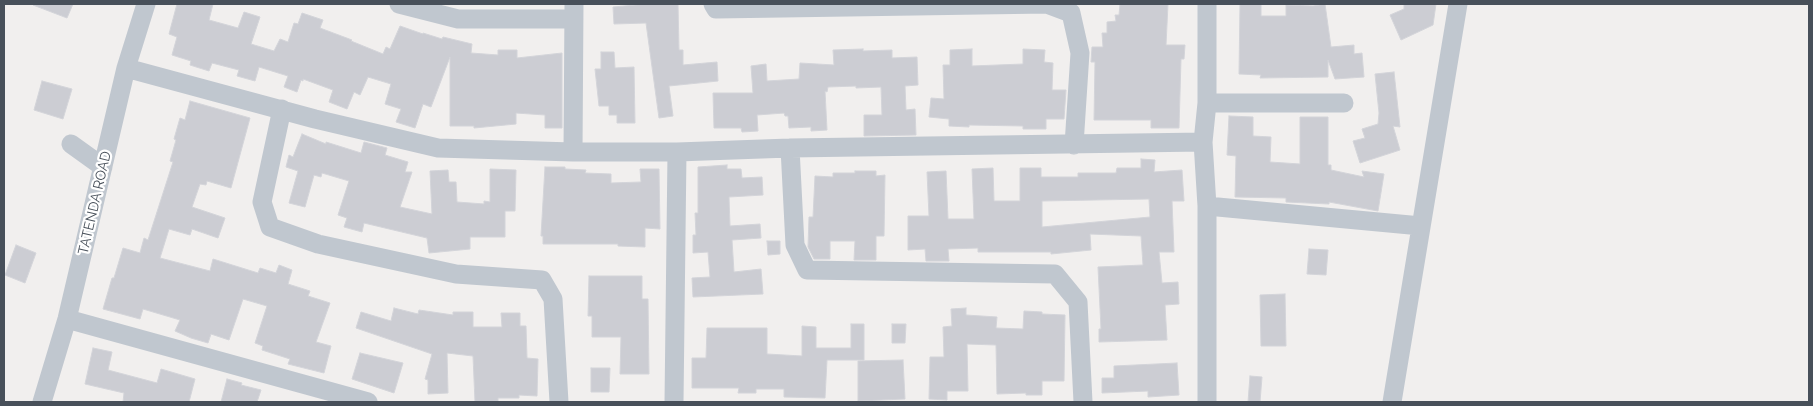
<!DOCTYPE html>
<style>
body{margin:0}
#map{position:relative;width:1813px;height:406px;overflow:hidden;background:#f1efee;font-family:Raleway,sans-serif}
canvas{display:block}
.frame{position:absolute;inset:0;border:5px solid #48505a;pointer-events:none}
</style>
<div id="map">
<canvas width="1813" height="406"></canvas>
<div class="frame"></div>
</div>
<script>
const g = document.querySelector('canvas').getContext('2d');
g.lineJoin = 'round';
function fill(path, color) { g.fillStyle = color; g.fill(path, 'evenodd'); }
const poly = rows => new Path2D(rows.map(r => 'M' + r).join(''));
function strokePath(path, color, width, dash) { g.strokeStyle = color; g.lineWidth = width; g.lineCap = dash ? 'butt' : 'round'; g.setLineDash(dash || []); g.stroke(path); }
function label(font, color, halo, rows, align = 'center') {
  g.font = font + ' Raleway,sans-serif'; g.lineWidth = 4.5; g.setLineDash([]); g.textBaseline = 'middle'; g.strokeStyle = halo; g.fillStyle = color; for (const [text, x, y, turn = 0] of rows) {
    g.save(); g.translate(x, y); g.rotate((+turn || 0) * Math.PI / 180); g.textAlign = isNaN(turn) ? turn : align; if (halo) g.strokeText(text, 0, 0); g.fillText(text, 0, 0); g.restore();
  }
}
const building = poly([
 [33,4,73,4,67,18,33,5,33,4],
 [177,4,213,4,209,20,238,28,244,12,260,17,251,44,274,51,280,39,288,42,294,23,298,24,302,13,323,20,320,28,352,40,351,41,383,54,386,47,390,49,400,26,423,34,423,33,442,39,443,37,472,44,471,53,498,55,498,50,517,50,517,58,562,53,562,128,545,128,545,115,516,113,516,124,474,128,474,126,450,126,450,57,431,107,423,104,415,128,396,122,401,109,385,104,391,84,368,77,360,95,354,92,347,109,329,102,333,90,303,79,303,81,301,80,297,92,284,87,288,76,259,67,255,81,237,76,239,70,212,63,209,71,190,65,191,61,172,55,177,37,169,34,177,4],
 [646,4,678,4,679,50,683,50,683,65,717,62,718,81,669,86,673,116,659,118,646,23,614,24,613,7,646,4],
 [1120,4,1168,4,1166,45,1185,45,1184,59,1181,59,1179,128,1151,128,1151,120,1094,120,1095,62,1091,62,1092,47,1103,47,1102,33,1107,33,1107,22,1116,21,1115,15,1119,15,1120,4],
 [1240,4,1261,4,1261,16,1286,16,1286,5,1313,6,1325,4,1331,47,1354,45,1354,54,1362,53,1364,77,1335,79,1328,60,1328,77,1260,78,1261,75,1239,74,1240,4],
 [1404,4,1436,4,1433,25,1401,40,1390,15,1404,9,1404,4],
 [863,49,863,51,892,50,892,58,917,57,918,85,905,86,906,110,915,109,916,135,864,136,864,115,882,115,881,87,856,88,856,86,828,87,827,92,825,91,827,130,811,131,811,127,789,128,788,116,785,116,784,113,757,115,758,131,742,132,741,128,714,128,713,93,753,93,751,66,766,64,767,81,799,79,800,63,834,65,833,50,863,49],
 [972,49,972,66,1023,64,1023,49,1045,50,1044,62,1053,63,1052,90,1066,90,1064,119,1046,119,1046,129,1023,129,1023,126,969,125,969,127,949,126,949,119,929,117,931,98,944,99,943,65,950,65,950,50,972,49],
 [601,52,614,52,615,68,634,67,635,123,617,123,617,115,609,115,609,106,599,106,595,69,601,69,601,52],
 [1394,72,1400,127,1393,126,1400,150,1360,163,1353,141,1365,138,1362,129,1378,124,1379,113,1375,74,1394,72],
 [42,81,72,89,63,119,34,110,42,81],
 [190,101,250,118,231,188,207,181,206,185,200,184,192,207,225,218,218,238,192,229,190,235,169,229,160,258,210,271,213,259,258,273,260,268,276,273,279,265,292,270,288,284,310,291,308,296,330,303,316,342,331,346,324,373,288,364,290,359,262,350,263,346,255,343,267,306,243,299,229,340,211,334,208,343,191,338,175,331,180,320,143,309,140,319,103,309,112,278,114,278,123,248,140,253,144,238,148,240,173,162,170,161,176,140,174,139,180,118,185,120,190,101],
 [1229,116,1253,117,1253,136,1271,137,1270,162,1300,164,1300,117,1328,117,1328,165,1331,165,1331,170,1364,177,1362,171,1384,174,1378,211,1329,202,1329,204,1286,202,1286,198,1235,197,1236,156,1227,155,1229,116],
 [302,134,326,144,326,142,361,153,364,142,387,148,385,155,408,162,405,172,412,172,400,207,432,214,430,171,448,170,449,182,456,182,457,202,484,204,484,201,490,202,490,169,516,170,515,211,505,211,505,237,470,237,470,249,429,253,427,238,364,223,362,232,344,227,347,218,338,215,349,181,322,173,321,177,314,175,305,207,289,203,298,171,286,167,289,155,293,157,302,134],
 [1141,159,1155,160,1154,172,1182,170,1184,201,1172,201,1174,252,1159,252,1162,283,1178,282,1179,304,1165,305,1167,340,1099,342,1099,329,1101,329,1098,267,1143,265,1141,236,1090,234,1091,250,1051,254,1051,252,978,252,978,248,948,249,949,261,926,261,925,249,908,250,908,216,929,216,927,172,946,171,948,219,974,219,972,169,993,168,994,201,1020,201,1020,168,1041,168,1041,177,1078,177,1078,173,1116,173,1117,168,1141,168,1141,159],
 [1149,199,1150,217,1042,227,1042,201,1149,199],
 [727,165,727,169,741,169,742,178,762,177,763,195,729,197,730,226,760,224,761,238,732,240,734,272,761,269,763,294,693,297,692,278,710,277,708,252,693,253,693,235,696,235,695,213,698,213,698,167,727,165],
 [545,167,565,167,565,169,586,170,585,173,611,174,611,183,641,182,640,169,659,169,660,229,645,228,645,247,618,246,618,244,543,244,543,236,541,236,545,167],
 [855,171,876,171,876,176,885,175,884,236,876,236,876,260,854,260,855,241,830,241,830,259,814,259,808,247,809,217,813,217,815,176,833,177,833,173,855,173,855,171],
 [767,241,780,241,780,254,768,255,767,241],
 [16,245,36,253,25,283,5,275,16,245],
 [1309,249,1328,250,1326,275,1307,274,1309,249],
 [589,276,642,276,642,299,648,299,649,374,620,374,621,337,592,337,592,316,588,316,589,276],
 [1285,294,1286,346,1261,346,1260,295,1285,294],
 [394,308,418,314,419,310,453,315,453,312,473,312,473,327,502,327,501,313,520,313,520,326,526,326,527,358,538,359,537,396,519,395,519,398,498,398,498,401,475,402,473,356,447,353,448,393,428,394,428,380,425,379,432,354,356,328,361,312,391,321,394,308],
 [966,308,966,315,997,317,996,328,1023,329,1024,311,1042,312,1042,314,1065,315,1064,381,1042,381,1042,395,1026,395,1026,393,997,394,996,345,967,344,968,391,947,391,947,400,929,399,930,357,944,357,943,327,952,326,951,309,966,308],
 [851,324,864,324,864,360,827,360,825,398,784,397,784,389,756,389,756,393,738,393,739,388,692,388,692,358,706,358,707,328,767,328,767,354,802,356,802,326,816,327,816,348,851,348,851,324],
 [892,324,906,324,905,343,892,343,892,324],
 [93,348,112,352,108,370,157,383,161,369,195,379,189,402,123,402,124,393,85,384,93,348],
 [360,353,403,363,394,393,352,379,360,353],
 [903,360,905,399,858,401,858,361,903,360],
 [1177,363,1179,395,1148,397,1148,391,1102,393,1102,378,1114,378,1114,366,1177,363],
 [591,368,610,368,609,392,591,392,591,368],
 [1250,376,1262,377,1260,402,1248,402,1250,376],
 [227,379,242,383,241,385,261,390,257,402,221,402,227,379]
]);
fill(building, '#cccdd3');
strokePath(building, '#d3d4d9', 1);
strokePath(poly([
 [399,4,458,19,574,19],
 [713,4,716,9,1047,4,1071,13,1080,53,1074,145],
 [1207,4,1207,103,1203,142,1207,206,1207,402],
 [126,68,315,119,438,148,573,152,677,152,790,148,1203,142],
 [1207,103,1344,103],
 [282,109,262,202,270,227,318,244,456,274,542,280,553,299,559,402],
 [71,144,103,167],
 [790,148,795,245,807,270,1055,274,1078,302,1083,402],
 [573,152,574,4],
 [1207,206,1421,226],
 [67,319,368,402],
 [42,402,67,319,126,68,146,4],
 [674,402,677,152],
 [1392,402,1458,4]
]), '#c0c7cf', 19);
label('14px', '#48505a', '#fff', [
 ["TATENDA ROAD",95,203,-77]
]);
</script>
